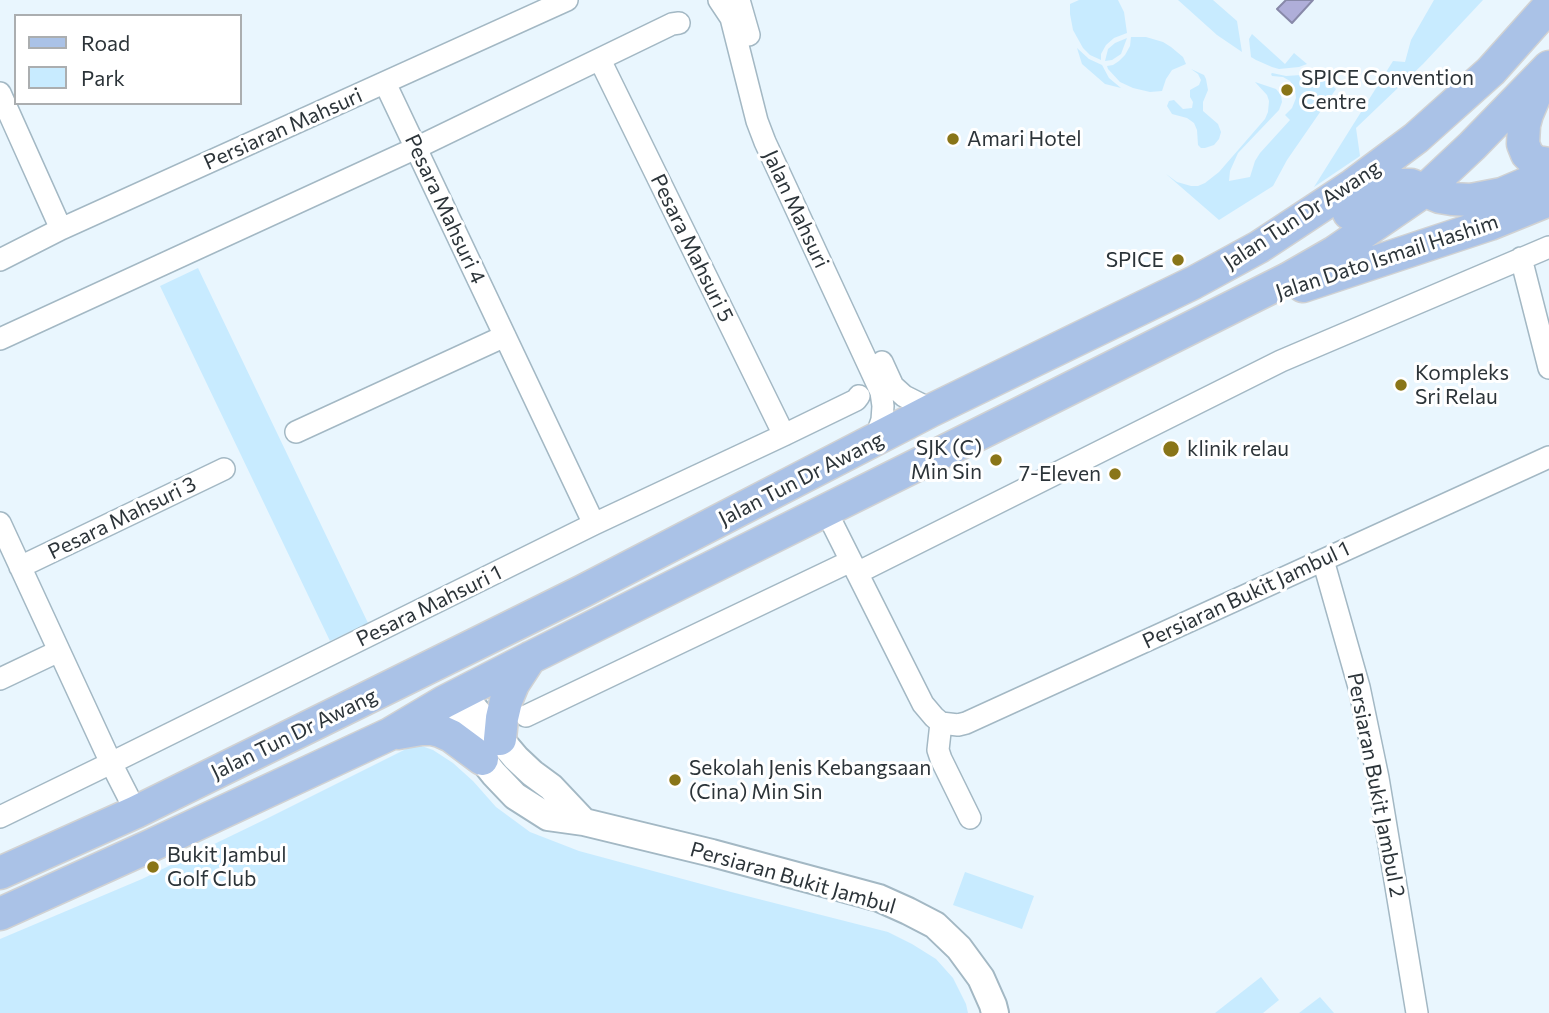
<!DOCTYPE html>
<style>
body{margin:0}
#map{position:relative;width:1549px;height:1013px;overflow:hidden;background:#e9f6fe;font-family:Commissioner,sans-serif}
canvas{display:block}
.legend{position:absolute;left:14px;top:14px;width:228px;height:91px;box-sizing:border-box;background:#fff;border:2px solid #abaeb0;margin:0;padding:9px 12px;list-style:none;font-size:21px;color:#2c3439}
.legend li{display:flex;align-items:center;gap:14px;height:35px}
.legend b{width:35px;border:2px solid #abaeb0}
</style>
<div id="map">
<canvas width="1549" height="1013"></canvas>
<ul class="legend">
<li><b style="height:9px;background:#aac2e7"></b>Road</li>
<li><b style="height:19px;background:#c8ebff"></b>Park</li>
</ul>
</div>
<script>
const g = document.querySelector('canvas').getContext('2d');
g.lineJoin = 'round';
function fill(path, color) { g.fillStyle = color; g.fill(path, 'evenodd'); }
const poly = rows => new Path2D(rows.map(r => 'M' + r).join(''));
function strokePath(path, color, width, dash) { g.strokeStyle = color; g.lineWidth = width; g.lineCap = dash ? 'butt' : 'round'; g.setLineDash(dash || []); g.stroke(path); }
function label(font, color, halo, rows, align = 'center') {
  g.font = font + ' Commissioner,sans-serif'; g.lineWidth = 6; g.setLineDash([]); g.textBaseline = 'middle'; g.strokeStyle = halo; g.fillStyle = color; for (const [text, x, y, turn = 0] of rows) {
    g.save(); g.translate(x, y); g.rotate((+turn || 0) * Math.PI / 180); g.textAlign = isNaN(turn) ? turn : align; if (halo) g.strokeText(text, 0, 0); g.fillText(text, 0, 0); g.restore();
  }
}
fill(poly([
 [1079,0,1118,0,1124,12,1127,33,1114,38,1106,45,1101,54,1101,60,1090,55,1083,48,1073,30,1070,14,1070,4],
 [1178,0,1213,0,1237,21,1242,52,1217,35],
 [1434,0,1483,0,1423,64,1356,128,1360,156,1314,187,1393,61,1405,62,1411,40],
 [1252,34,1285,64,1294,53,1307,64,1299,67,1279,69,1272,67,1256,60,1251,57,1249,39],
 [1131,37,1146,37,1163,42,1171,47,1183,57,1186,64,1172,70,1166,79,1162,91,1150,92,1133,88,1120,82,1108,69,1107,66,1113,65,1119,61,1125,55,1130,46],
 [1127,38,1121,54,1112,60,1105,61,1108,49,1115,43],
 [1077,48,1089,59,1102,65,1109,78,1121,88,1105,84,1082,64],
 [1191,69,1204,75,1206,79,1208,90,1203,102,1203,111,1218,124,1221,132,1219,139,1214,145,1205,148,1201,148,1198,145,1197,130,1194,123,1187,118,1172,114,1167,106,1169,101,1174,100,1183,109,1192,108,1193,102,1190,97,1190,90,1199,85,1201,80,1198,74],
 [1315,71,1336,89,1287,160,1273,186,1219,220,1166,174,1177,182,1191,186,1198,186,1205,183,1219,172,1265,119,1268,112,1269,101,1267,95,1255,82,1276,89,1281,95,1282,102,1279,110,1238,153,1230,171,1229,181,1250,177,1255,161,1260,153,1290,120,1285,115,1292,108,1296,98,1295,89,1290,81,1283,77,1272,76,1271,74,1272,73,1286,76,1301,75],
 [198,268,368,623,330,641,160,286],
 [416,744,433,750,453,763,473,781,496,807,530,832,579,851,731,892,888,932,912,944,936,959,953,978,966,1004,968,1013,0,1013,0,939,142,879,268,818],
 [965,872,1034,896,1022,929,953,905],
 [1261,977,1279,1000,1263,1013,1215,1013],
 [1320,997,1334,1013,1299,1013]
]), '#c8ebff');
const water = poly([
 [1286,0,1313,0,1292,23,1277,9,1286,0]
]);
fill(water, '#afaed9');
strokePath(water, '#8889a9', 2);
const minor = poly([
 [719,0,731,18,757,121,765,142,881,392,883,406,882,420,875,440],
 [739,0,749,35],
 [600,60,784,435],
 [385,83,594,524],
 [0,93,61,229],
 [1521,258,1549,368],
 [0,260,61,229,567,0],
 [0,339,416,148,672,24,679,23],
 [882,362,893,386,904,396,932,410],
 [296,432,505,336],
 [826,511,923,704,934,717,941,723,958,725,966,723,1549,457],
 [0,523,111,763,136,812],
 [1323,560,1359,687,1378,778,1417,1013],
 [20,567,224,469],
 [857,573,1281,361,1549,247],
 [0,679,59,651],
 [526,716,851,561],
 [941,723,938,750,941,759,970,818],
 [0,817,111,763,594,524,784,435,856,400,859,396]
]);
const tertiary = poly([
 [461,693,516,758,532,773,551,787,584,822],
 [444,702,482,759,494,774,515,796,548,817,584,822,712,853,879,898,908,911,935,925,959,948,981,978,993,1005,995,1013]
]);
const primary = poly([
 [1539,86,1527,114,1524,125,1523,144,1527,154,1532,159,1537,162,1549,164],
 [1349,213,1378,193,1396,185,1411,185,1440,197,1452,199,1471,200,1502,194,1549,174],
 [1303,286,1490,224,1549,200],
 [398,733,421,729,432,729,440,731,451,736,482,759],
 [500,739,502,718,506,701,513,684,530,658],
 [0,873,136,812,472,646,583,591,932,410,1193,283,1259,247,1353,185,1416,138,1491,71,1549,6],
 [0,914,150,846,390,734,444,702,530,658,1019,414,1288,279,1335,252,1424,191,1472,146,1549,67]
]);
strokePath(minor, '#a3b8c4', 24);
strokePath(tertiary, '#a3b8c4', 30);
strokePath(primary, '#d1d2d3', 35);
strokePath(minor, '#fff', 21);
strokePath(tertiary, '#fff', 26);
strokePath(primary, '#aac2e7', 32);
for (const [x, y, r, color] of [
 [1287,90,7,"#897518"],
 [953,139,7,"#897518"],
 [1178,260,7,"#897518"],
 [1401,385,7,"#897518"],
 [1171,449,9,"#897518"],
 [996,460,7,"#897518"],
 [1115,474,7,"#897518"],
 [675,780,7,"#897518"],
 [153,867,7,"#897518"]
]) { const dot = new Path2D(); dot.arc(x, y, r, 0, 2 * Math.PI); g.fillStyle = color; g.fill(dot); strokePath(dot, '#fff', 2.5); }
label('21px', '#2c3439', '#fff', [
 ["SPICE Convention",1301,78],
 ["Centre",1301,102],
 ["Amari Hotel",967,139],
 ["SPICE",1164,260,"right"],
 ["Kompleks",1415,373],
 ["Sri Relau",1415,397],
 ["SJK (C)",982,448,"right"],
 ["Min Sin",982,472,"right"],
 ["klinik relau",1187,449],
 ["7-Eleven",1101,474,"right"],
 ["Sekolah Jenis Kebangsaan",689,768],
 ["(Cina) Min Sin",689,792],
 ["Bukit Jambul",167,855],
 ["Golf Club",167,879]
], 'left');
label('21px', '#2c3439', '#fff', [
 ["Persiaran Mahsuri",283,129,-24],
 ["Pesara Mahsuri 4",445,209,65],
 ["Jalan Mahsuri",796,209,65],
 ["Jalan Tun Dr Awang",1302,215,-33],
 ["Pesara Mahsuri 5",692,248,64],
 ["Jalan Dato Ismail Hashim",1387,257,-18],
 ["Jalan Tun Dr Awang",801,479,-27],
 ["Pesara Mahsuri 3",122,518,-26],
 ["Persiaran Bukit Jambul 1",1246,595,-25],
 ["Pesara Mahsuri 1",429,606,-26],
 ["Jalan Tun Dr Awang",294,734,-26],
 ["Persiaran Bukit Jambul 2",1376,785,79],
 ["Persiaran Bukit Jambul",793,878,16]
]);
</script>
